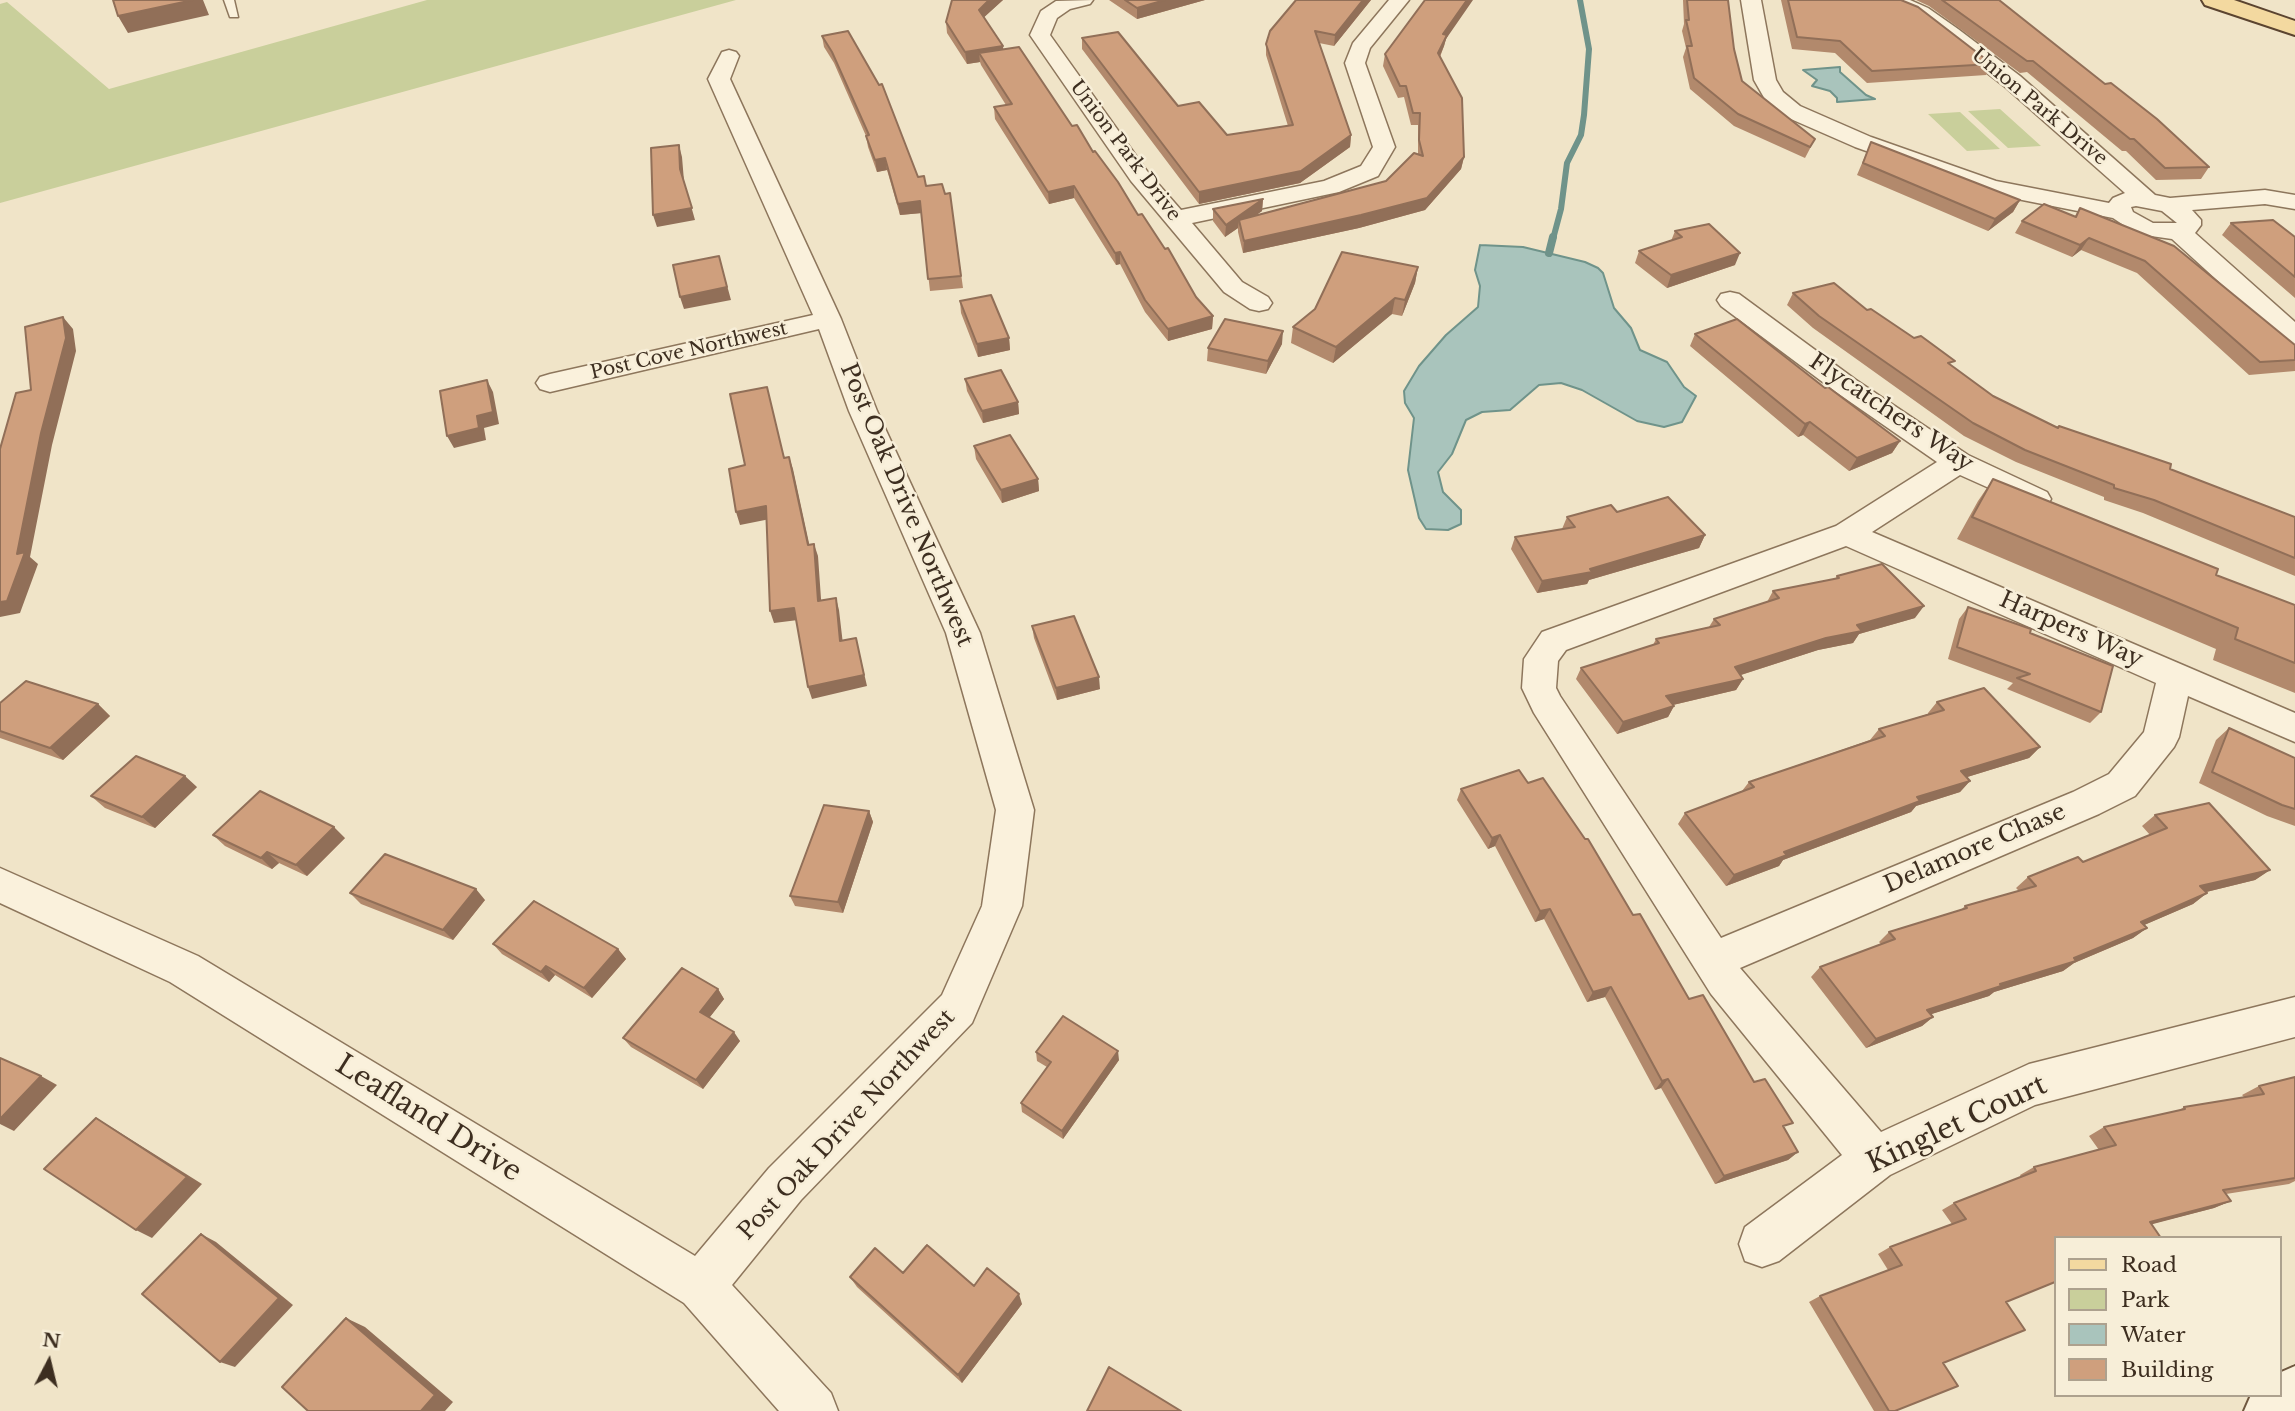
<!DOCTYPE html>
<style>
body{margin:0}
#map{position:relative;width:2295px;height:1411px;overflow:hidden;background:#f0e4c8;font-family:"Libre Baskerville",serif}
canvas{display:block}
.legend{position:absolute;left:2054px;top:1236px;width:228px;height:161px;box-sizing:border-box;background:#f7eed8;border:2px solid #ada18e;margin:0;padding:9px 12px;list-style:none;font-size:21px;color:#3d2e20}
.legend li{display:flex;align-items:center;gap:14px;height:35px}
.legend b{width:35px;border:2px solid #ada18e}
.north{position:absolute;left:14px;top:1327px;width:70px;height:70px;-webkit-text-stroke:5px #f7eed8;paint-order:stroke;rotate:7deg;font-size:19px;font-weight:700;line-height:28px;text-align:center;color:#3d2e20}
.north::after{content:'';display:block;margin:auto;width:24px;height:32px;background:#3d2e20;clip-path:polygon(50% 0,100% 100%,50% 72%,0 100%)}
</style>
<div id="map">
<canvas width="2295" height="1411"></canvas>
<ul class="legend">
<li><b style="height:9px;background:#f3d9a0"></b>Road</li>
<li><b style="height:19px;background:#c9cf9b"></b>Park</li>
<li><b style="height:19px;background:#a9c4bc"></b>Water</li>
<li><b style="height:19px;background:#cf9f7d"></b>Building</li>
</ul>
<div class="north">N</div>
</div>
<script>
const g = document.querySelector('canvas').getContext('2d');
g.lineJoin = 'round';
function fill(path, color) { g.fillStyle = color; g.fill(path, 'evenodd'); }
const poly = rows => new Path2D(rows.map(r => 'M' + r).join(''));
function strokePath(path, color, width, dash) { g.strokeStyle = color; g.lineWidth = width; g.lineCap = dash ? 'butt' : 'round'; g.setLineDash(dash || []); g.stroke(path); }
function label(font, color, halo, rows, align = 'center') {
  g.font = font + ' "Libre Baskerville",serif'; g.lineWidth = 5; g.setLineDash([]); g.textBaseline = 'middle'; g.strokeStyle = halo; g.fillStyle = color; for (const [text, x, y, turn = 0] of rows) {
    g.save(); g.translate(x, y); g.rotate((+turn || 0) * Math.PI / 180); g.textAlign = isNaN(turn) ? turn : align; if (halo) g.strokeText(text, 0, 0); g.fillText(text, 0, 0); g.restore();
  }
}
fill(poly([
 [427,0,736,0,0,203,0,4,7,2,109,89],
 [2000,109,2041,146,2008,148,1968,111],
 [1960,112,2000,149,1967,151,1928,114]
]), '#c9cf9b');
const water = poly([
 [1840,67,1840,72,1866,95,1875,99,1837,102,1837,98,1830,91,1812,86,1817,80,1803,70,1840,67],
 [1480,245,1523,247,1585,262,1598,268,1603,273,1614,308,1631,328,1640,350,1667,362,1684,387,1696,396,1682,422,1664,427,1637,421,1582,390,1561,383,1539,385,1510,410,1482,412,1466,420,1452,454,1438,472,1443,492,1461,510,1461,524,1448,530,1426,529,1419,518,1408,470,1414,418,1405,403,1404,391,1419,366,1446,335,1478,307,1480,286,1475,270,1480,245]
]);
fill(water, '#a9c4bc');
strokePath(water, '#6f938a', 2);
strokePath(poly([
 [1553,239,1561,209,1567,163,1581,135,1584,115,1589,49,1580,0]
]), '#6f938a', 6);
strokePath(poly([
 [1549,253,1553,237]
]), '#6f938a', 8);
const service = poly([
 [224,0,234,0,238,17,230,17,224,0]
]);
const minor = poly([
 [1093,0,1090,4,1070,9,1057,18,1050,35,1147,171,1181,210,1324,181,1361,166,1373,147,1345,63,1353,43,1389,0,1409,0,1370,48,1365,63,1395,147,1378,176,1339,192,1192,223,1242,282,1268,297,1272,303,1268,309,1259,311,1250,309,1224,292,1131,181,1030,35,1041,11,1056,1,1093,0],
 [1741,0,1761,0,1776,80,1783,92,1800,106,1871,137,1996,181,2109,203,2113,198,2125,193,2004,86,1914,16,1886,4,1883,0,1910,0,1928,8,1958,29,2020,76,2155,195,2170,198,2265,190,2295,195,2295,209,2265,204,2192,210,2201,220,2201,225,2195,233,2295,322,2295,344,2285,342,2172,239,2137,234,2113,218,1982,192,1855,147,1784,116,1766,101,1754,80,1741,0],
 [2136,206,2162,211,2177,223,2153,223,2133,212,2131,207,2136,206],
 [729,50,736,52,739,56,730,79,841,319,877,411,980,633,1034,810,1022,906,972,1023,801,1200,732,1285,831,1393,838,1411,779,1411,684,1303,170,982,0,903,0,868,198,956,695,1256,769,1168,942,995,982,906,996,810,946,633,849,411,819,329,550,392,540,389,536,383,540,377,550,374,813,315,708,79,722,52,729,50],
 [1730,292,1739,294,1856,380,1968,455,2047,492,2051,499,2047,506,2036,509,1960,475,1872,532,2295,713,2295,742,2188,696,2179,737,2174,747,2135,796,2099,814,1740,968,1881,1132,2029,1064,2295,997,2295,1037,2035,1105,1890,1175,1779,1261,1762,1267,1745,1261,1739,1244,1745,1227,1842,1155,1711,994,1534,713,1522,688,1524,659,1542,632,1836,526,1937,462,1836,392,1721,306,1717,300,1721,294,1730,292],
 [1846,546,2156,683,2144,732,2109,774,2073,792,1721,938,1560,696,1556,688,1558,661,1566,650,1846,546]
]);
const secondary = poly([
 [2295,1366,2295,1411,2244,1411,2251,1395,2279,1395,2279,1373,2295,1366]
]);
const primary = poly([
 [2202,0,2234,0,2295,21,2295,35,2205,5,2202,0]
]);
strokePath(service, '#8d765c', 3);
strokePath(minor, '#8d765c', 3);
strokePath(secondary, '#6f573f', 4);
strokePath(primary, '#5b4430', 4);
fill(service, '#faf1dc');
fill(minor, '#faf1dc');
fill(secondary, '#faf1dc');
fill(primary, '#f3d9a0');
fill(poly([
 [952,0,1003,0,984,17,1003,50,1072,126,1093,152,1196,297,1213,316,1212,329,1168,341,1145,312,1120,264,1116,265,1074,198,1049,204,995,119,994,107,1006,105,981,65,980,62,967,64,947,33,946,22],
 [1109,0,1205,0,1137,19],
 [1296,0,1371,0,1334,46,1319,43,1351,135,1350,147,1300,183,1199,204,1082,49,1082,38,1178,106,1227,135,1288,126,1266,55,1266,44],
 [1683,0,1728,0,1734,49,1742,81,1815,139,1805,158,1734,126,1690,89,1683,57,1686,48,1682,31,1684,24],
 [1781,0,1901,0,1992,64,1986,75,1867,83,1835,53,1792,49],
 [1916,0,1999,0,2209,167,2201,179,2156,180,2126,151,2122,151,2027,72,2020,73,1929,6],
 [822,36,918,177,926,186,945,194,950,193,963,288,930,291,921,213,900,215,887,170,877,172,868,147,866,136,834,63,824,47],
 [1446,39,1444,46,1440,57,1464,157,1461,169,1425,210,1359,228,1243,253,1238,232,1238,228,1225,237,1213,221,1213,209,1263,199,1262,211,1256,215,1386,181,1418,154,1418,125,1411,125,1404,97,1398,98,1383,66,1385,54],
 [1871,142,2020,200,2013,212,1988,231,1857,175],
 [2080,208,2295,345,2295,371,2249,375,2137,273,2081,250,2072,257,2015,233,2022,221,2075,216],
 [2231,223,2295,237,2295,298,2222,235],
 [1675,231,1735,265,1667,288,1635,263,1639,251,1671,241],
 [1418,267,1415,283,1402,316,1392,314,1333,363,1291,343,1293,327],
 [1793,293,1867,310,1952,366,1993,396,2058,428,2295,517,2295,576,2143,513,2104,500,2104,497,2016,462,1964,436,1813,328,1787,305],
 [960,301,1009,338,1010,350,978,357,961,313],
 [1695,334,1825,388,1900,441,1892,453,1849,471,1803,435,1798,437,1690,346],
 [1282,344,1266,374,1207,361,1208,348],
 [965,379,1018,402,1019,414,983,423,967,391],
 [974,446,1038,479,1039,491,1002,503,976,459],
 [1993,479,2216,575,2295,605,2295,693,2213,660,2216,649,1957,539,1978,501],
 [1617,512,1705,535,1699,548,1589,580,1587,584,1537,593,1511,549,1515,537,1562,529,1567,517],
 [1837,576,1915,618,1859,634,1853,643,1818,650,1741,675,1743,679,1736,690,1673,705,1674,706,1668,717,1617,734,1576,679,1581,668,1653,645,1656,639,1709,627,1714,619,1767,602,1773,591,1835,579],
 [1968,607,2030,633,2101,712,2090,723,2007,689,2013,683,1948,659,1959,619],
 [1032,626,1100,689,1057,700,1034,638],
 [1937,702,2040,747,2029,758,1967,777,1970,781,1960,792,1916,806,1911,812,1783,860,1779,866,1726,886,1678,824,1685,813,1742,791,1749,782,1870,740,1879,729,1928,714,1928,713],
 [0,703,98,704,110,716,63,760,0,738],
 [2229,728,2295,758,2295,826,2267,816,2199,783,2216,740],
 [1528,783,1633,915,1689,999,1754,1082,1798,1152,1788,1160,1715,1184,1661,1088,1655,1090,1605,997,1587,1002,1544,919,1535,922,1495,846,1488,849,1457,800,1461,789],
 [197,787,155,828,105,808,91,796],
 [869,811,873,822,843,913,795,906,790,896],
 [2155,815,2270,870,2255,880,2206,892,2207,893,2193,904,2144,925,2147,928,2133,938,2074,963,2063,971,1994,992,1989,996,1931,1014,1933,1017,1922,1026,1866,1048,1811,977,1820,967,1881,944,1879,942,1889,932,1961,910,1965,906,2019,891,2016,888,2028,877,2083,862,2150,835,2142,826],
 [213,835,345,838,307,876,279,863,272,869,225,846],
 [350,893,485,900,453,940,361,904],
 [493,944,618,949,626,959,592,998,555,975,549,982,502,954],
 [718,989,724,999,709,1018,740,1041,703,1089,631,1047,623,1038],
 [1036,1052,1119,1060,1063,1139,1022,1112,1021,1103,1047,1067,1037,1061],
 [2295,1077,2295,1181,2289,1184,2226,1194,2231,1201,2214,1208,2151,1224,2006,1302,1895,1411,1874,1411,1809,1302,1820,1296,1888,1270,1878,1254,1890,1247,1952,1224,1942,1210,1954,1203,2021,1177,2020,1175,2034,1167,2099,1150,2089,1136,2104,1127,2178,1111,2184,1107,2244,1097,2242,1095,2259,1086],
 [903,1273,1022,1304,962,1383,857,1287,850,1277]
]), '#b2896c');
fill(poly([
 [193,0,203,0,209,15,128,33,118,16],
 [989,0,1003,0,980,21,979,10],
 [1165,0,1205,0,1137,19,1137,8],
 [1363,0,1371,0,1334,46,1335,35],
 [1467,0,1473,0,1446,39,1444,46,1436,65,1443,34],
 [1003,46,1004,58,979,53,980,62,967,64,965,52],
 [1351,135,1350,147,1300,183,1199,204,1199,192],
 [679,145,682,157,684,181,695,220,657,227,653,215,680,169],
 [1464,157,1461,169,1425,210,1359,228,1243,253,1244,241],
 [885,158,887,170,877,172,875,160],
 [1074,186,1074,198,1049,204,1048,192],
 [1263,199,1262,211,1240,227,1239,220,1238,228,1225,237,1226,225],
 [2020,200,2013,212,1988,231,1995,219],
 [920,201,922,213,900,215,898,204],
 [2089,238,2081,250,2072,257,2080,245],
 [1120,252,1120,264,1116,265,1115,253],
 [1740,253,1735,265,1667,288,1671,275],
 [719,256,731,300,684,309,680,297],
 [1418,267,1415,283,1402,316,1405,300],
 [1395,298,1392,314,1333,363,1336,347],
 [1213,316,1212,329,1168,341,1168,329],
 [63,317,73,329,76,351,52,445,30,557,38,564,20,613,0,617,0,602,17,554,41,433],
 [1283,331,1282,344,1266,374,1268,361],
 [1009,338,1010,350,978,357,977,344],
 [487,380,493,392,499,424,484,428,486,440,454,448,447,436,477,416],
 [1018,402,1019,414,983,423,982,411],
 [1810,422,1803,435,1798,437,1805,424],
 [1900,441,1892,453,1849,471,1857,458],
 [789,457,793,469,812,557,808,545],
 [1038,479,1039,491,1002,503,1001,490],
 [766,506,770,519,740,525,736,512],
 [1705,535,1699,548,1589,580,1587,584,1537,593,1542,581,1590,569],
 [814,544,818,556,822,613,818,601],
 [836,598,839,610,844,653,840,641],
 [1924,606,1915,618,1859,634,1853,643,1818,650,1728,679,1735,667,1857,625],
 [794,608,798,620,774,623,770,611],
 [856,638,867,686,812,699,808,687],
 [1099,677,1100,689,1057,700,1056,688],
 [1743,679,1736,690,1660,708,1666,696],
 [98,704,110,716,63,760,50,748],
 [1674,706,1668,717,1617,734,1623,722],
 [2040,747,2029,758,1951,782,1961,771],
 [185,776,197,787,155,828,142,817],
 [1970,781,1960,792,1916,806,1911,812,1783,860,1779,866,1726,886,1734,875,1784,852,1917,797],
 [869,811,873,822,843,913,838,902],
 [334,827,345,838,307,876,296,865],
 [1500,835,1495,846,1488,849,1492,838],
 [267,852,279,863,272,869,261,858],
 [2270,870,2255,880,2186,897,2200,886],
 [476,889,485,900,453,940,443,930],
 [2207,893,2193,904,2128,932,2141,922],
 [1550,909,1544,919,1535,922,1540,911],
 [2147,928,2133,938,2074,963,2063,971,1994,992,1989,996,1916,1019,1927,1010,2074,958],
 [618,949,626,959,592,998,584,988],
 [546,966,555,975,549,982,541,972],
 [1611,987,1605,997,1587,1002,1593,992],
 [718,989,724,999,706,1022,700,1012],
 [1933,1017,1922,1026,1866,1048,1876,1039],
 [734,1032,740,1041,703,1089,696,1080],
 [1118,1051,1119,1060,1063,1139,1062,1131],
 [41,1076,57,1085,14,1131,0,1124,0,1119],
 [1668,1079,1661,1088,1655,1090,1662,1081],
 [96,1118,111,1127,202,1184,152,1238,136,1230],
 [1798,1152,1788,1160,1715,1184,1724,1176],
 [2231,1201,2214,1208,2134,1229,2150,1222],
 [201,1234,216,1242,293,1305,235,1367,220,1362],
 [1019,1294,1022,1304,962,1383,958,1375],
 [346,1318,365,1327,453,1402,445,1411,421,1411]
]), '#916f58');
const building = poly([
 [113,0,193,0,118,16,113,0],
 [952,0,989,0,979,10,1003,46,965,52,946,22,952,0],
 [1125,0,1165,0,1137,8,1125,0],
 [1296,0,1363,0,1335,35,1315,31,1351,135,1301,171,1199,192,1082,38,1118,32,1178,106,1199,102,1227,135,1293,125,1266,44,1270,31,1296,0],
 [1425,0,1467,0,1443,34,1447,35,1438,53,1462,98,1464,157,1427,198,1361,215,1244,241,1239,220,1386,181,1414,153,1423,156,1419,140,1420,113,1413,113,1406,86,1400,86,1385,54,1425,0],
 [1687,0,1728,0,1734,49,1742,81,1815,139,1810,147,1738,114,1694,78,1687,46,1692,46,1686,20,1689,20,1687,0],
 [1788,0,1901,0,1918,7,1992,64,1872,71,1840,41,1797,37,1788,0],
 [1942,0,1999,0,2105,84,2111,83,2157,119,2209,167,2165,168,2134,139,2130,139,2033,61,2027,61,1942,0],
 [848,31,879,85,882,84,918,177,924,176,926,186,942,184,945,194,950,193,961,276,928,279,920,201,898,204,885,158,875,160,866,136,869,135,832,52,822,36,848,31],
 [1019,47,1072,126,1077,125,1093,152,1095,151,1118,182,1138,215,1142,214,1165,249,1168,248,1196,297,1213,316,1168,329,1145,300,1120,252,1115,253,1074,186,1048,192,994,107,1012,104,979,53,1019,47],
 [1871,142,2020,200,1995,219,1863,163,1871,142],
 [679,145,680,169,692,208,653,215,651,148,679,145],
 [1263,199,1226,225,1213,209,1263,199],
 [2044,204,2076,217,2080,208,2174,246,2295,345,2295,360,2260,362,2145,261,2089,238,2080,245,2022,221,2044,204],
 [2273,220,2295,237,2295,277,2231,223,2273,220],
 [1709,224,1740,253,1671,275,1639,251,1682,237,1675,231,1709,224],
 [1342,252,1418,267,1405,300,1395,298,1336,347,1293,327,1315,309,1342,252],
 [719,256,727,287,680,297,673,265,719,256],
 [1834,283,1867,310,1871,309,1914,338,1921,336,1955,361,1948,363,1993,396,2058,428,2059,426,2171,464,2170,469,2295,517,2295,558,2154,500,2114,488,2114,485,2025,450,1973,423,1819,316,1793,293,1834,283],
 [991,295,1009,338,977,344,960,301,991,295],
 [63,317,66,338,41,433,17,554,25,552,7,601,0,602,0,449,16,393,31,390,25,327,63,317],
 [1225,319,1283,331,1268,361,1208,348,1225,319],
 [1737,319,1825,388,1828,387,1900,441,1857,458,1810,422,1805,424,1695,334,1737,319],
 [1001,370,1018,402,982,411,965,379,1001,370],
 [487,380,493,412,477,416,479,428,447,436,440,391,487,380],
 [767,387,784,458,789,457,808,545,814,544,818,601,836,598,840,641,856,638,864,675,808,687,794,608,770,611,766,506,736,512,729,469,745,465,730,394,767,387],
 [1010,435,1038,479,1001,490,974,446,1010,435],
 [1993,479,2218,569,2216,575,2295,605,2295,663,2235,639,2238,628,1972,517,1993,479],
 [1668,497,1705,535,1590,569,1592,572,1542,581,1515,537,1575,527,1567,517,1611,505,1617,512,1668,497],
 [1882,564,1924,606,1857,625,1862,631,1826,638,1735,667,1743,679,1666,696,1674,706,1623,722,1581,668,1659,643,1656,639,1720,625,1714,619,1779,598,1773,591,1839,578,1837,576,1882,564],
 [1968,607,2031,629,2030,633,2113,666,2101,712,2017,678,2030,674,1957,647,1968,607],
 [1074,616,1099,677,1056,688,1032,626,1074,616],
 [26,681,98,704,50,748,0,731,0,703,26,681],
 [1984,688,2040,747,1961,771,1970,781,1917,797,1920,801,1784,852,1787,855,1734,875,1685,813,1754,787,1749,782,1885,736,1879,729,1944,710,1937,702,1984,688],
 [2229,728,2295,758,2295,809,2282,805,2212,772,2229,728],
 [136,756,185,776,142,817,91,796,136,756],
 [1519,770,1528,783,1543,778,1585,839,1588,839,1633,915,1640,914,1689,999,1703,995,1754,1082,1765,1079,1793,1123,1783,1126,1798,1152,1724,1176,1668,1079,1662,1081,1611,987,1593,992,1550,909,1540,911,1500,835,1492,838,1461,789,1519,770],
 [260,791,334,827,296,865,267,852,261,858,213,835,260,791],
 [2209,803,2270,870,2200,886,2207,893,2141,922,2147,928,2074,958,2076,961,2000,984,2001,986,1927,1010,1933,1017,1876,1039,1820,967,1895,939,1889,932,1967,908,1965,906,2036,886,2028,877,2078,857,2083,862,2167,828,2155,815,2209,803],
 [824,805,869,811,838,902,790,896,824,805],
 [385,854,476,889,443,930,350,893,385,854],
 [534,901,618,949,584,988,546,966,541,972,493,944,534,901],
 [682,968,718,989,700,1012,734,1032,696,1080,623,1038,682,968],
 [1063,1016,1118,1051,1062,1131,1021,1103,1051,1062,1036,1052,1063,1016],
 [0,1058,41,1076,0,1119,0,1058],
 [2295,1077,2295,1178,2223,1190,2231,1201,2150,1222,2161,1238,2055,1238,2055,1282,2006,1302,2025,1330,1943,1363,1958,1386,1895,1411,1889,1411,1820,1296,1902,1265,1890,1247,1966,1219,1954,1203,2036,1171,2034,1167,2116,1145,2104,1127,2185,1109,2184,1107,2264,1094,2259,1086,2295,1077],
 [96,1118,187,1177,136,1230,44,1169,96,1118],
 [201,1234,279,1298,220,1362,142,1294,201,1234],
 [927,1245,974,1286,987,1268,1019,1294,958,1375,850,1277,875,1248,903,1273,927,1245],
 [346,1318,435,1395,421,1411,308,1411,282,1387,346,1318],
 [1109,1367,1181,1411,1087,1411,1109,1367]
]);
fill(building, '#cf9f7d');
strokePath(building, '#916f58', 2);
label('19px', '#3d2e20', '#f7eed8', [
 ["Union Park Drive",2039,107,40],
 ["Union Park Drive",1125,151,53],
 ["Post Cove Northwest",689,351,-13]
]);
label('23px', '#3d2e20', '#f7eed8', [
 ["Flycatchers Way",1891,413,34],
 ["Post Oak Drive Northwest",906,505,67],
 ["Harpers Way",2071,630,24],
 ["Delamore Chase",1975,849,-23],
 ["Post Oak Drive Northwest",847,1125,-47]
]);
label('28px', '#3d2e20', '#f7eed8', [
 ["Leafland Drive",428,1119,32],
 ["Kinglet Court",1957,1125,-25]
]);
</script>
